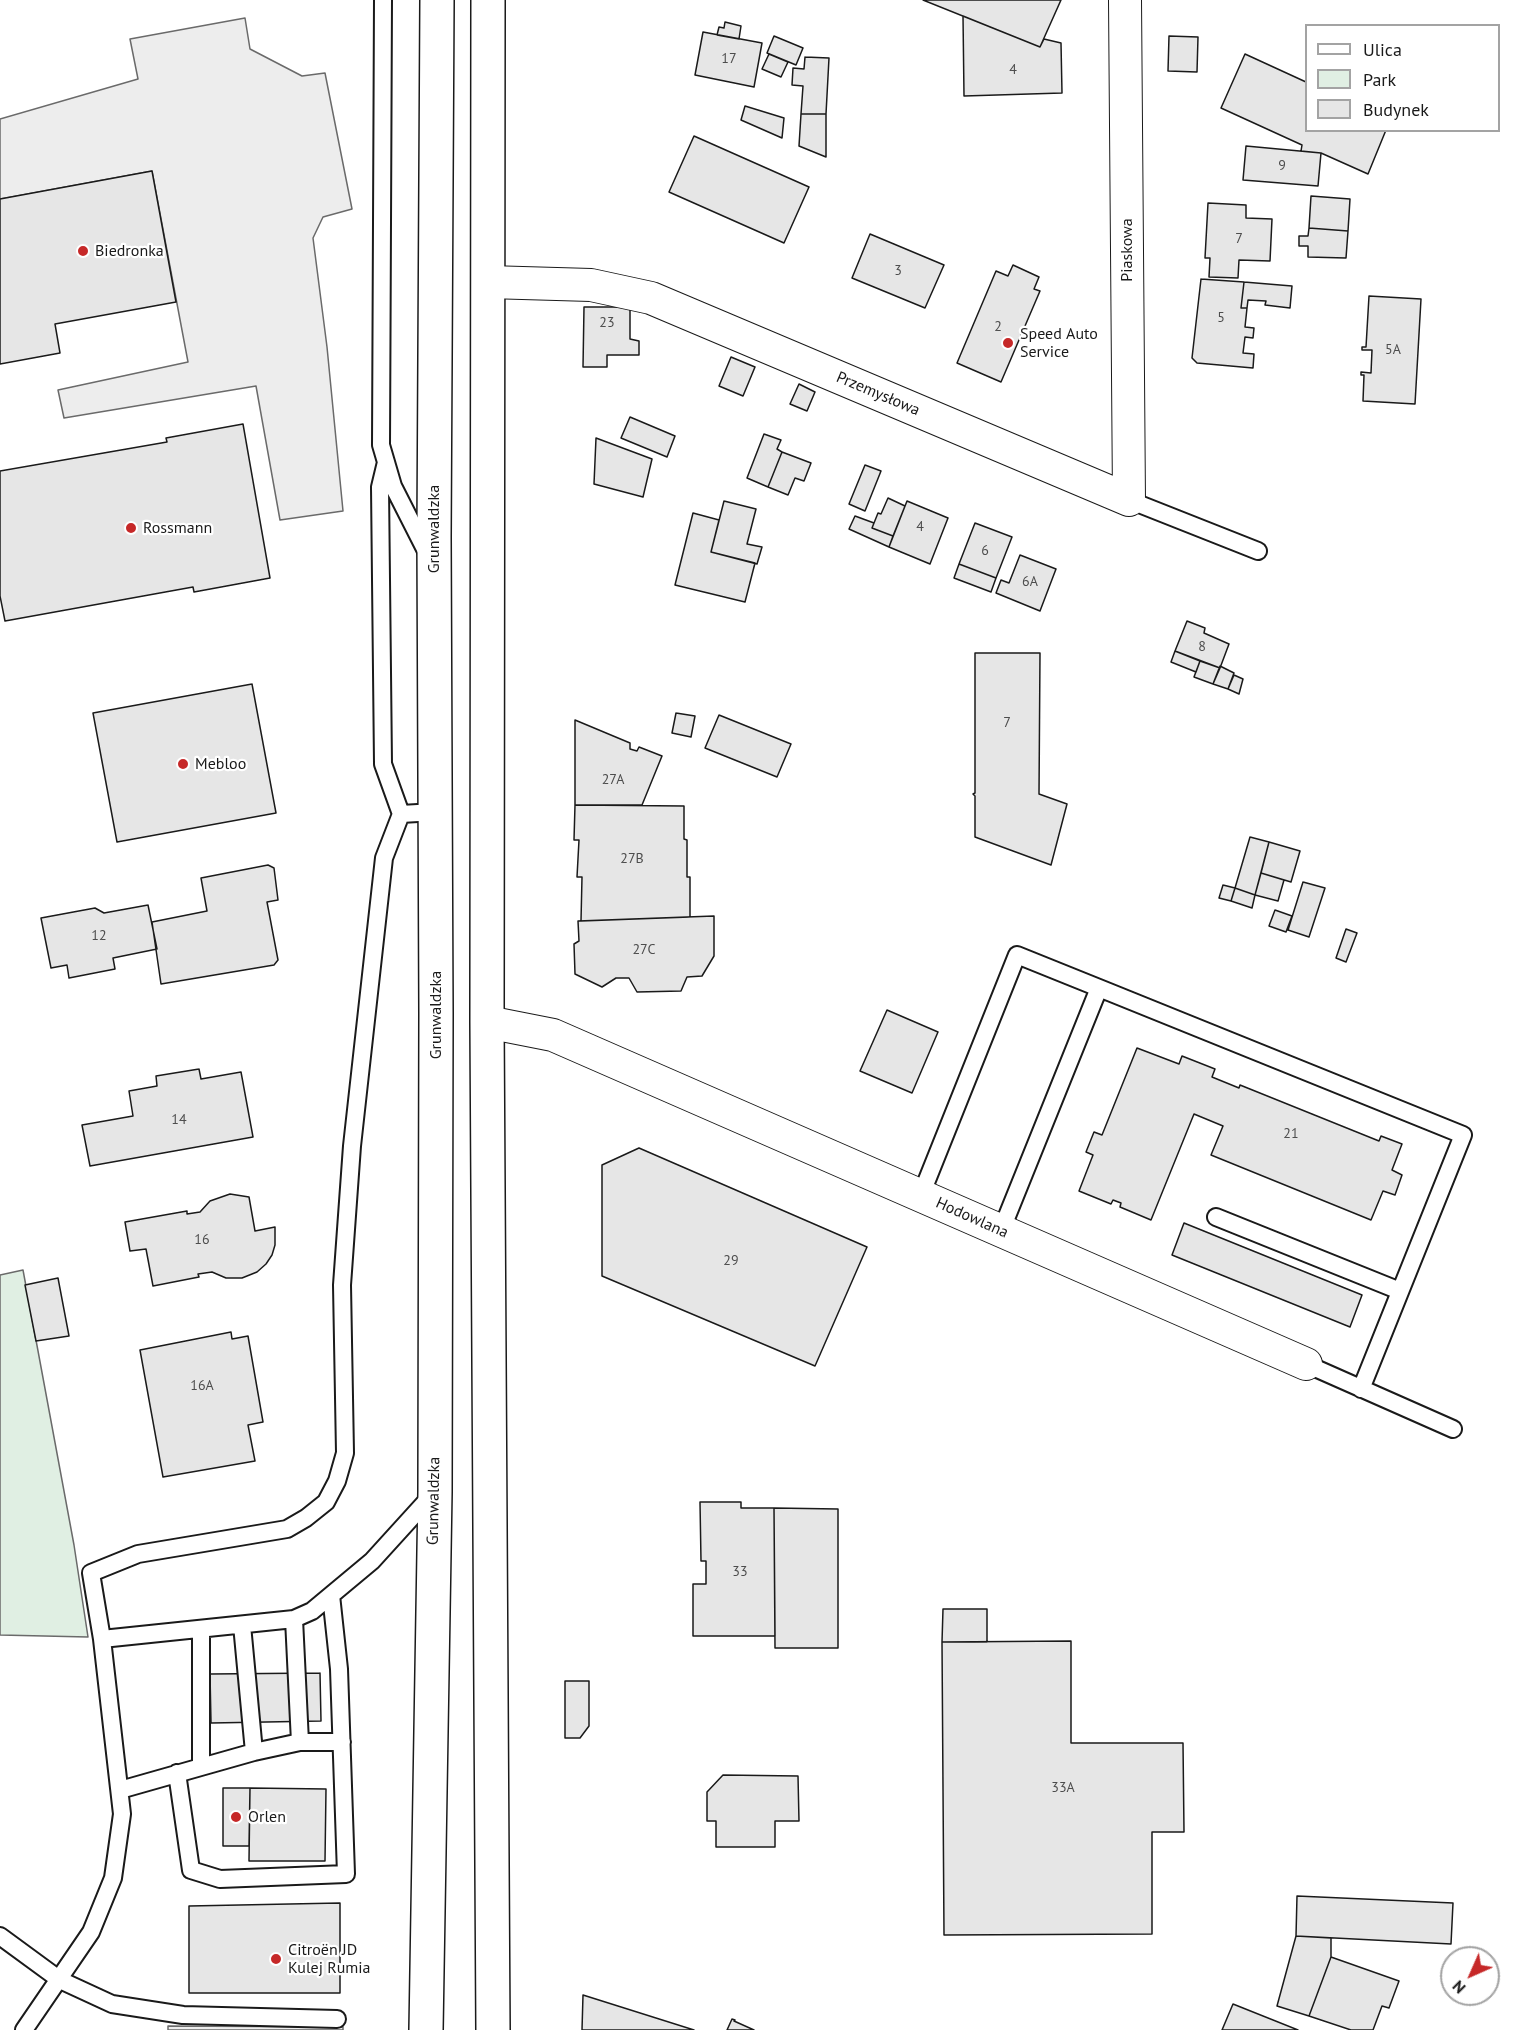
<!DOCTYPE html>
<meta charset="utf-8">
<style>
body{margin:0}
#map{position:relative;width:1524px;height:2030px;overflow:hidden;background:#fff;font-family:"PT Sans",sans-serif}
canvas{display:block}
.legend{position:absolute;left:1305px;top:24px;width:195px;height:108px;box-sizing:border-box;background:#fff;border:2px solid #a3a3a3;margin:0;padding:8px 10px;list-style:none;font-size:18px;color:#1a1a1a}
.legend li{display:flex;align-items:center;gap:12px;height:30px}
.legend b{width:30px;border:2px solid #a3a3a3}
.north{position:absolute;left:1440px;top:1946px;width:60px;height:60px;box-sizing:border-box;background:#fff;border:2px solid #a3a3a3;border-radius:50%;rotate:225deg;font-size:16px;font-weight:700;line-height:24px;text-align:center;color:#1a1a1a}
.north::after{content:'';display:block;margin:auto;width:21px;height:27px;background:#c62828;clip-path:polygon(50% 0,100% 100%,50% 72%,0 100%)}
</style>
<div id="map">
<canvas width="1524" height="2030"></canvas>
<ul class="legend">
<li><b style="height:8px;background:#fff"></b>Ulica</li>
<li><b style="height:16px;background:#e0efe3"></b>Park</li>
<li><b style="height:16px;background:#e6e6e6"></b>Budynek</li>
</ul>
<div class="north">N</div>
</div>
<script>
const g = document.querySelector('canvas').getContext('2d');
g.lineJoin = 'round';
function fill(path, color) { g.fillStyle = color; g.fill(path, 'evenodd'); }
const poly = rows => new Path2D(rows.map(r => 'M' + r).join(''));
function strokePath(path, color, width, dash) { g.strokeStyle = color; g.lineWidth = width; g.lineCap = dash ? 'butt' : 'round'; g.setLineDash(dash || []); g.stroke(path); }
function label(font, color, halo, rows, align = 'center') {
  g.font = font + ' "PT Sans",sans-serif'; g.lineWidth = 4.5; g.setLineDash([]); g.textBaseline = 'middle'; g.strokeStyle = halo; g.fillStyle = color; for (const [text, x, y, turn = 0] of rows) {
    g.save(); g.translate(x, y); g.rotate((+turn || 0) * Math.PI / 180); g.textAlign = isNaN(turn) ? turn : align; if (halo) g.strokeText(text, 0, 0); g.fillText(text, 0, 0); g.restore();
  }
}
const green = poly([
 [23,1270,74,1545,88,1637,0,1635,0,1275,23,1270]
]);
fill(green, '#e0efe3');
strokePath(green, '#6a6a6a', 1.5);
const parking = poly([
 [245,18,250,49,302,76,325,73,352,209,323,217,313,238,327,347,343,511,280,520,256,386,64,418,58,390,188,362,152,171,0,199,0,119,138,79,130,39,245,18],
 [168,2026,343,2027,343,2030,168,2030,168,2026]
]);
fill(parking, '#ededed');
strokePath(parking, '#6a6a6a', 1.5);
const building = poly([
 [923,0,1061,0,1040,47,923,0],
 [963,16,1040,47,1044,39,1061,43,1062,93,964,96,963,16],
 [725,22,741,26,739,39,717,35,719,27,724,28,725,22],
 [703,32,762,43,754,87,695,75,703,32],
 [774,36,803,48,796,65,767,53,774,36],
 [1169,36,1198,37,1197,72,1168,71,1169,36],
 [769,54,788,62,781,77,762,69,769,54],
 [1245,54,1306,82,1306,130,1386,130,1368,174,1321,153,1301,151,1302,145,1221,108,1245,54],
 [805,57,829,58,826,114,801,114,803,86,792,85,793,68,804,69,805,57],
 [745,106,784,118,782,138,741,120,745,106],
 [801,114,826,114,826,157,799,146,801,114],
 [694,136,809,187,784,243,669,192,694,136],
 [1246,146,1321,153,1318,186,1243,180,1246,146],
 [152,171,176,302,55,324,60,353,0,364,0,199,152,171],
 [1311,196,1350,199,1348,231,1309,228,1311,196],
 [1208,203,1246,205,1246,218,1272,219,1270,261,1239,260,1238,278,1209,277,1210,258,1205,258,1208,203],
 [1309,228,1348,231,1346,258,1308,257,1308,246,1299,246,1299,236,1308,236,1309,228],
 [870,234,944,265,925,308,852,278,870,234],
 [1013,265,1039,277,1034,289,1040,291,1001,382,957,363,996,271,1008,276,1013,265],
 [1201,279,1244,282,1241,308,1247,308,1245,327,1254,328,1253,338,1245,337,1243,353,1254,354,1253,368,1197,363,1192,358,1201,279],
 [1244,282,1292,286,1290,308,1265,305,1266,301,1248,300,1247,308,1241,308,1244,282],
 [1369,296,1421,299,1415,404,1363,401,1364,375,1361,375,1361,372,1371,373,1372,350,1362,350,1362,347,1366,347,1369,296],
 [584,307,630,307,630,339,639,341,639,355,607,355,607,367,583,367,584,307],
 [731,357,755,367,743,396,719,386,731,357],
 [799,384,815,392,807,411,790,404,799,384],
 [630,417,675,436,667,457,621,438,630,417],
 [243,424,270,578,194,592,193,587,5,621,0,596,0,471,167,442,166,438,243,424],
 [764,434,781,440,777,449,782,452,768,487,747,478,764,434],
 [596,438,652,459,643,497,594,484,596,438],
 [782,452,811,463,804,481,795,478,788,495,768,487,782,452],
 [865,465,881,471,865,511,849,504,865,465],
 [888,498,905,506,893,536,872,528,878,513,881,514,888,498],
 [724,501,756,509,747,544,762,547,757,564,711,552,724,501],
 [907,501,948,518,930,564,889,547,907,501],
 [693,513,719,520,711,552,755,563,745,602,675,585,693,513],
 [855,516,874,523,872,528,893,536,889,547,849,529,855,516],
 [975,523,1012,537,996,578,959,564,975,523],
 [1020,555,1056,569,1040,611,996,593,1001,580,1009,583,1020,555],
 [959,564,996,578,991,592,954,578,959,564],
 [1187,621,1205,628,1204,633,1229,644,1220,668,1175,651,1187,621],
 [1175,651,1200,661,1196,672,1171,662,1175,651],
 [975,653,1040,653,1039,794,1067,804,1051,865,975,837,975,796,973,794,975,793,975,653],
 [1200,661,1220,668,1213,684,1194,677,1200,661],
 [1220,666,1234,673,1228,689,1213,684,1220,666],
 [1234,675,1243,679,1239,694,1228,689,1234,675],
 [252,684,276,813,117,842,93,713,252,684],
 [676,713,695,716,691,737,672,733,676,713],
 [719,715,791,744,777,777,705,748,719,715],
 [575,720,630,743,630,749,637,751,639,747,662,756,642,805,575,805,575,720],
 [575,805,684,806,684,839,687,840,687,877,690,877,690,917,581,921,582,877,577,877,579,840,574,840,575,805],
 [1250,837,1269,842,1255,895,1235,888,1250,837],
 [1269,842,1300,851,1291,882,1261,873,1269,842],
 [268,865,274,868,278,900,267,902,278,960,274,965,161,984,152,922,207,911,201,878,268,865],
 [1261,873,1284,880,1278,901,1255,895,1261,873],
 [1303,882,1325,888,1309,937,1288,930,1303,882],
 [1223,885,1235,888,1231,901,1219,898,1223,885],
 [1235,888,1255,895,1252,908,1231,901,1235,888],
 [148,905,157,949,113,958,115,969,69,978,67,965,51,968,41,918,95,908,104,913,148,905],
 [1275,910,1292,916,1286,932,1269,926,1275,910],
 [714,916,714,956,702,976,687,977,681,991,637,992,629,978,616,978,602,987,575,974,574,944,579,941,578,921,714,916],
 [1346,929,1357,933,1346,962,1336,958,1346,929],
 [887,1010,938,1032,912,1093,860,1071,887,1010],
 [1137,1048,1179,1064,1182,1056,1215,1069,1212,1077,1239,1088,1240,1085,1379,1141,1381,1136,1402,1144,1392,1170,1402,1175,1395,1195,1383,1191,1371,1220,1211,1155,1223,1126,1194,1114,1151,1220,1120,1207,1121,1203,1113,1200,1111,1204,1079,1191,1093,1155,1086,1152,1094,1132,1102,1135,1137,1048],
 [199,1069,201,1079,241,1072,253,1137,90,1166,82,1125,133,1116,129,1091,157,1086,156,1076,199,1069],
 [639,1148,867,1247,815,1366,602,1276,602,1165,639,1148],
 [230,1194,249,1197,255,1231,275,1227,275,1245,272,1255,266,1264,257,1272,242,1278,226,1278,212,1272,198,1274,199,1277,153,1286,146,1249,130,1251,125,1222,187,1211,187,1214,200,1212,210,1201,230,1194],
 [1184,1223,1362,1295,1350,1327,1172,1255,1184,1223],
 [58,1278,69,1336,36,1341,25,1285,58,1278],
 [231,1332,232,1339,248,1336,263,1422,248,1425,255,1461,163,1477,140,1350,231,1332],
 [700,1502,741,1502,741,1508,774,1508,775,1636,693,1636,693,1584,706,1584,706,1561,701,1561,700,1502],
 [774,1508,838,1509,838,1648,775,1648,774,1508],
 [943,1609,987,1609,987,1642,942,1642,943,1609],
 [1071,1641,1071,1743,1183,1743,1184,1832,1152,1832,1152,1934,944,1935,942,1642,1071,1641],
 [320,1673,321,1721,211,1723,210,1674,320,1673],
 [565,1681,589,1681,589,1726,580,1738,565,1738,565,1681],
 [723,1775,798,1776,799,1821,775,1821,775,1847,716,1847,716,1821,707,1821,707,1792,723,1775],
 [223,1788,250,1788,249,1846,223,1846,223,1788],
 [250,1788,326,1789,325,1861,249,1861,250,1788],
 [1297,1896,1453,1903,1451,1944,1296,1936,1297,1896],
 [340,1903,340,1993,189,1993,189,1906,340,1903],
 [1296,1936,1331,1938,1331,1957,1309,2016,1277,2006,1296,1936],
 [1331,1957,1399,1981,1389,2008,1382,2006,1373,2030,1351,2030,1309,2016,1331,1957],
 [583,1995,694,2030,582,2030,583,1995],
 [1233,2004,1298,2030,1222,2030,1233,2004],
 [732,2019,735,2020,734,2021,754,2030,727,2030,732,2019]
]);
fill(building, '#e6e6e6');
strokePath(building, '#1a1a1a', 1.5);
const lane = poly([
 [383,0,381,445,393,486,427,553],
 [1129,500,1258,551],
 [401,814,435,812],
 [1099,988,1463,1135,1361,1389],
 [921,1195,1017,955,1099,988,1001,1231],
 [1216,1217,1400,1291],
 [1306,1364,1453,1429],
 [102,1639,91,1573,138,1554,287,1529,306,1518,326,1502,337,1481,345,1453,342,1285,352,1146,384,858,401,814,383,764,380,487,386,462],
 [300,1742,342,1742],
 [254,1752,300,1742,294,1619],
 [201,1767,254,1752,242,1625],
 [177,1773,191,1870,220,1879,346,1874,339,1669,331,1595],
 [120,1790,201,1767,201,1629],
 [0,1936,60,1980,112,2004,183,2015,337,2019],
 [24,2030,91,1932,113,1878,122,1814,102,1639,294,1619,312,1611,372,1561,432,1495]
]);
const street = poly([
 [488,282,591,285,651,298,1129,500,1125,0],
 [487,1022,553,1035,1306,1364]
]);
const primary = poly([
 [488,0,487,1022,493,2030],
 [426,2030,435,1492,436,1013,434,536,437,0]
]);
strokePath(lane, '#1a1a1a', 20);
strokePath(street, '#1a1a1a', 34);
strokePath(primary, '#1a1a1a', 36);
strokePath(lane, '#fff', 16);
strokePath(street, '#fff', 32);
strokePath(primary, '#fff', 33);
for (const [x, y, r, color] of [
 [83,251,6,"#c62828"],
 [1008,343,6,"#c62828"],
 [131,528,6,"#c62828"],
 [183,764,6,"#c62828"],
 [236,1817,6,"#c62828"],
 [276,1959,6,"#c62828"]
]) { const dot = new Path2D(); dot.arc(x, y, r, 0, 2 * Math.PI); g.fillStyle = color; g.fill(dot); strokePath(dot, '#fff', 2); }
label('14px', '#4d4d4d', null, [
 ["17",729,59],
 ["4",1013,70],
 ["9",1282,166],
 ["7",1239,239],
 ["3",898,271],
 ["5",1221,318],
 ["23",607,323],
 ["2",998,327],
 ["5A",1393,350],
 ["4",920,527],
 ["6",985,551],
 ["6A",1030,582],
 ["8",1202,647],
 ["7",1007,723],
 ["27A",613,780],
 ["27B",632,859],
 ["12",99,936],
 ["27C",644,950],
 ["14",179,1120],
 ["21",1291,1134],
 ["16",202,1240],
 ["29",731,1261],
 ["16A",202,1386],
 ["33",740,1572],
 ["33A",1063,1788]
]);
label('16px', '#1a1a1a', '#fff', [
 ["Piaskowa",1127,250,-90],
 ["Przemysłowa",878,394,23],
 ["Grunwaldzka",434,529,-90],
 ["Grunwaldzka",436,1015,-90],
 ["Hodowlana",972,1218,24],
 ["Grunwaldzka",434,1501,-89]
]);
label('16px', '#1a1a1a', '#fff', [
 ["Biedronka",95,251],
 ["Speed Auto",1020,334],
 ["Service",1020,352],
 ["Rossmann",143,528],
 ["Mebloo",195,764],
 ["Orlen",248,1817],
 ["Citroën JD",288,1950],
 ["Kulej Rumia",288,1968]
], 'left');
</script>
